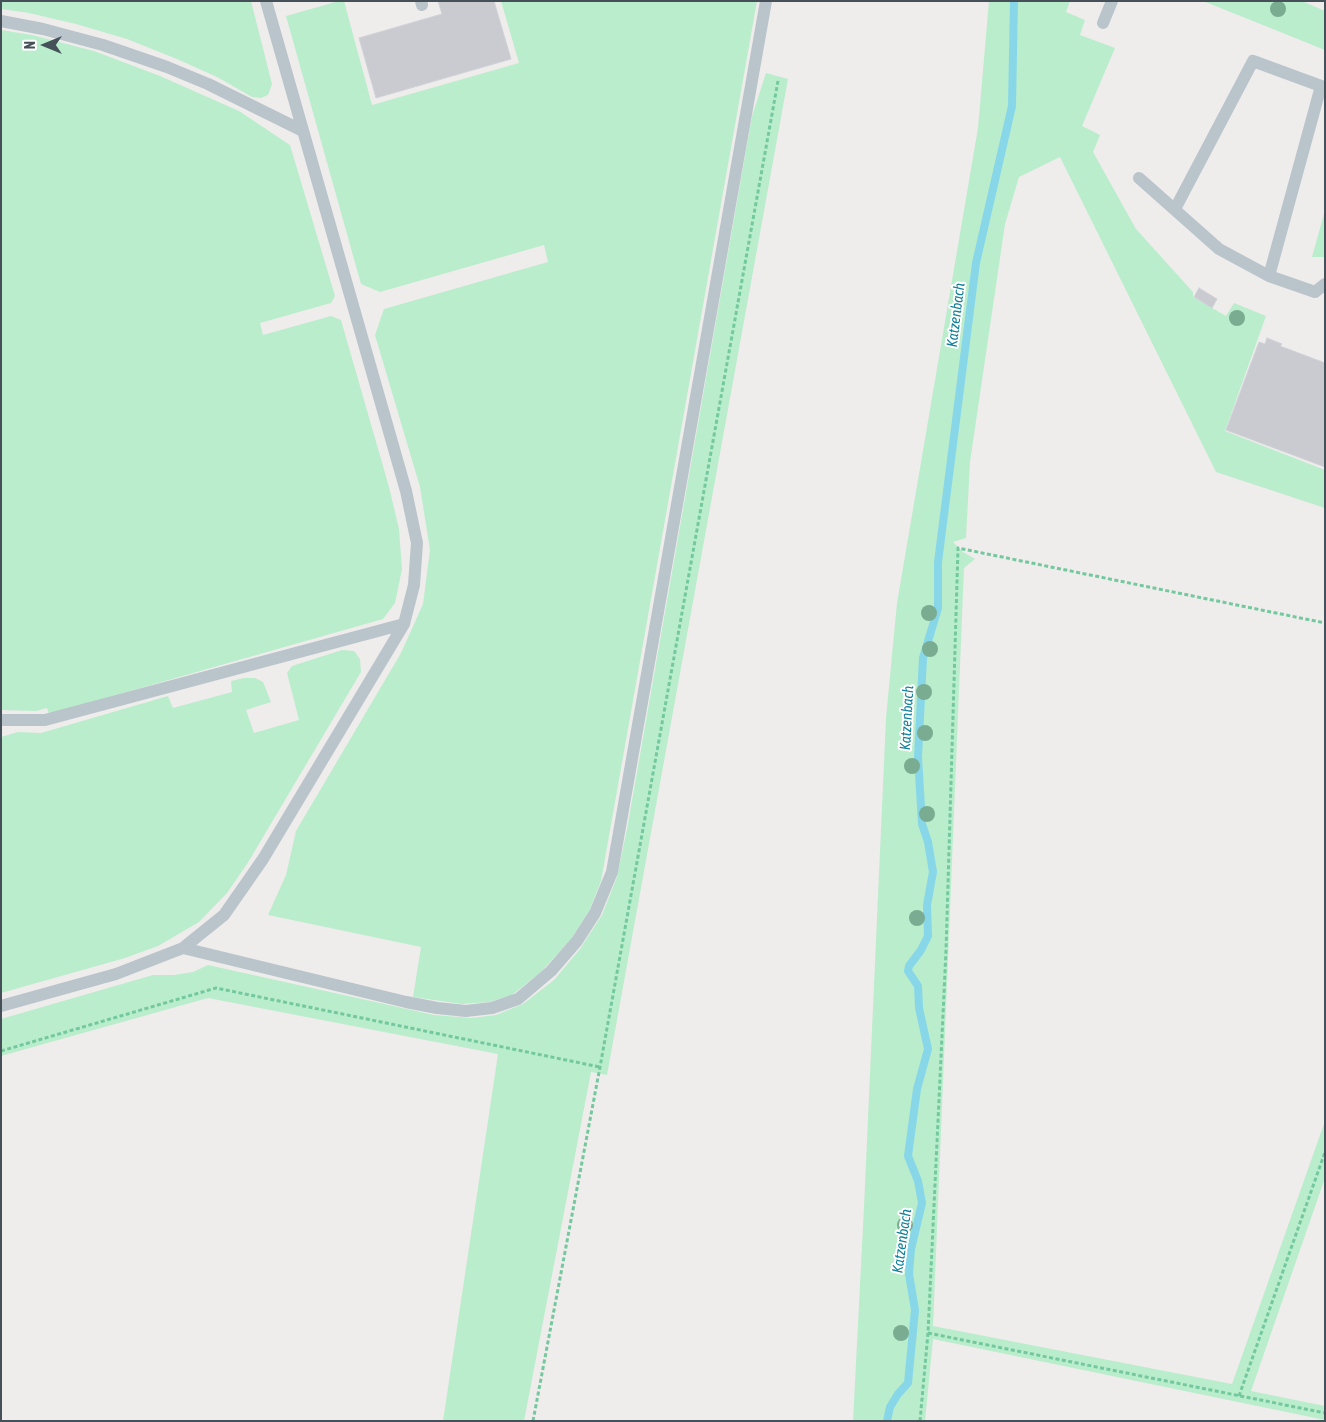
<!DOCTYPE html>
<style>
body{margin:0}
#map{position:relative;width:1326px;height:1422px;overflow:hidden;background:#efecec;font-family:"Asap Condensed",sans-serif}
canvas{display:block}
.frame{position:absolute;inset:0;border:2px solid #455059;pointer-events:none}
.north{position:absolute;left:20px;top:20px;width:50px;height:50px;-webkit-text-stroke:4px #fff;paint-order:stroke;rotate:270deg;font-size:14px;font-weight:700;line-height:20px;text-align:center;color:#455059}
.north::after{content:'';display:block;margin:auto;width:18px;height:22px;background:#455059;clip-path:polygon(50% 0,100% 100%,50% 72%,0 100%)}
</style>
<div id="map">
<canvas width="1326" height="1422"></canvas>
<div class="frame"></div>
<div class="north">N</div>
</div>
<script>
const g = document.querySelector('canvas').getContext('2d');
g.lineJoin = 'round';
function fill(path, color) { g.fillStyle = color; g.fill(path, 'evenodd'); }
const poly = rows => new Path2D(rows.map(r => 'M' + r).join(''));
function strokePath(path, color, width, dash) { g.strokeStyle = color; g.lineWidth = width; g.lineCap = dash ? 'butt' : 'round'; g.setLineDash(dash || []); g.stroke(path); }
function label(font, color, halo, rows, align = 'center') {
  g.font = font + ' "Asap Condensed",sans-serif'; g.lineWidth = 4; g.setLineDash([]); g.textBaseline = 'middle'; g.strokeStyle = halo; g.fillStyle = color; for (const [text, x, y, turn = 0] of rows) {
    g.save(); g.translate(x, y); g.rotate((+turn || 0) * Math.PI / 180); g.textAlign = isNaN(turn) ? turn : align; if (halo) g.strokeText(text, 0, 0); g.fillText(text, 0, 0); g.restore();
  }
}
fill(poly([
 [1,1,251,1,272,84,268,95,261,98,252,97,217,77,177,59,127,39,76,24,29,13,1,9],
 [339,1,344,1,372,105,519,63,501,1,757,1,601,881,589,911,571,939,542,971,512,995,489,1002,462,1004,413,997,421,947,268,915,286,875,296,831,401,653,423,604,430,550,420,487,375,335,384,309,548,262,544,245,380,292,361,284,286,16],
 [989,1,1070,1,1066,12,1085,20,1080,35,1115,48,1082,126,1100,135,1093,152,1136,229,1193,292,1193,297,1226,316,1234,303,1266,316,1225,431,1325,470,1325,508,1216,472,1060,157,1019,177,1005,224,970,462,966,538,953,542,963,552,975,559,964,568,933,1326,1232,1384,1325,1121,1325,1178,1251,1391,1325,1406,1325,1420,933,1339,925,1421,853,1421,864,1207,886,718,897,603,978,128],
 [1203,1,1302,1,1325,11,1325,50],
 [1,30,32,35,94,51,160,76,239,111,290,145,335,296,331,303,260,323,263,335,331,316,341,320,389,487,399,529,402,569,395,603,383,619,49,714,47,708,36,711,1,710],
 [766,73,788,79,607,1075,591,1072,524,1421,443,1421,498,1054,208,998,1,1056,1,1019,153,975,174,975,193,972,208,965,434,1015,471,1018,496,1015,523,1004,554,980,580,949,602,915,617,877,627,829,752,116],
 [1325,210,1325,257,1312,257],
 [342,650,354,651,360,659,361,672,247,864,227,893,199,922,158,946,125,958,1,993,1,737,18,732,41,733,168,696,173,708,232,692,231,681,244,678,255,678,263,682,271,702,246,710,254,733,299,720,287,673,292,666]
]), '#baedcc');
strokePath(poly([
 [887,1421,890,1407,898,1394,908,1383,915,1310,909,1274,911,1249,922,1203,918,1181,908,1156,917,1089,928,1049,919,1008,918,986,908,971,909,966,921,950,928,936,927,905,933,872,928,842,922,824,918,757,923,658,938,608,938,562,976,263,1012,106,1014,1]
]), '#88d7e9', 8);
const building = poly([
 [438,1,494,1,511,59,376,98,359,38,442,14,438,1],
 [1199,288,1217,299,1212,308,1194,297,1199,288],
 [1267,338,1282,344,1280,346,1325,363,1325,467,1226,430,1259,342,1265,344,1267,338]
]);
fill(building, '#c9cbd1');
strokePath(building, '#d0d2d8', 1);
strokePath(poly([
 [1,1051,216,988,600,1067],
 [928,1333,1325,1413],
 [1239,1396,1325,1152],
 [533,1421,600,1067,778,81],
 [920,1421,928,1333,946,951,958,548,1325,623]
]), '#73c99d', 3, [4, 2.5]);
strokePath(poly([
 [421,1,422,5],
 [1,21,43,29,103,45,167,67,208,84,303,131],
 [1103,23,1112,1],
 [1139,178,1219,249,1269,276,1315,292,1325,284],
 [1175,209,1253,61,1321,86,1269,276],
 [1,720,45,720,404,624],
 [183,948,406,1002,437,1008,466,1011,492,1008,518,999,551,971,577,941,595,913,612,872,766,1],
 [1,1006,116,974,183,948,224,915,263,859,404,624,414,585,417,543,406,491,266,1]
]), '#bac4cb', 12);
g.fillStyle = '#79ac91';
for (const [x, y] of [
 [1278,9],
 [1237,318],
 [929,613],
 [930,649],
 [924,692],
 [925,733],
 [912,766],
 [927,814],
 [917,918],
 [905,1225],
 [901,1333]
]) { g.beginPath(); g.arc(x, y, 8, 0, 2 * Math.PI); g.fill(); }
label('italic 15px', '#10809a', '#fff', [
 ["Katzenbach",956,315,-83],
 ["Katzenbach",907,718,-87],
 ["Katzenbach",902,1241,-82]
]);
</script>
